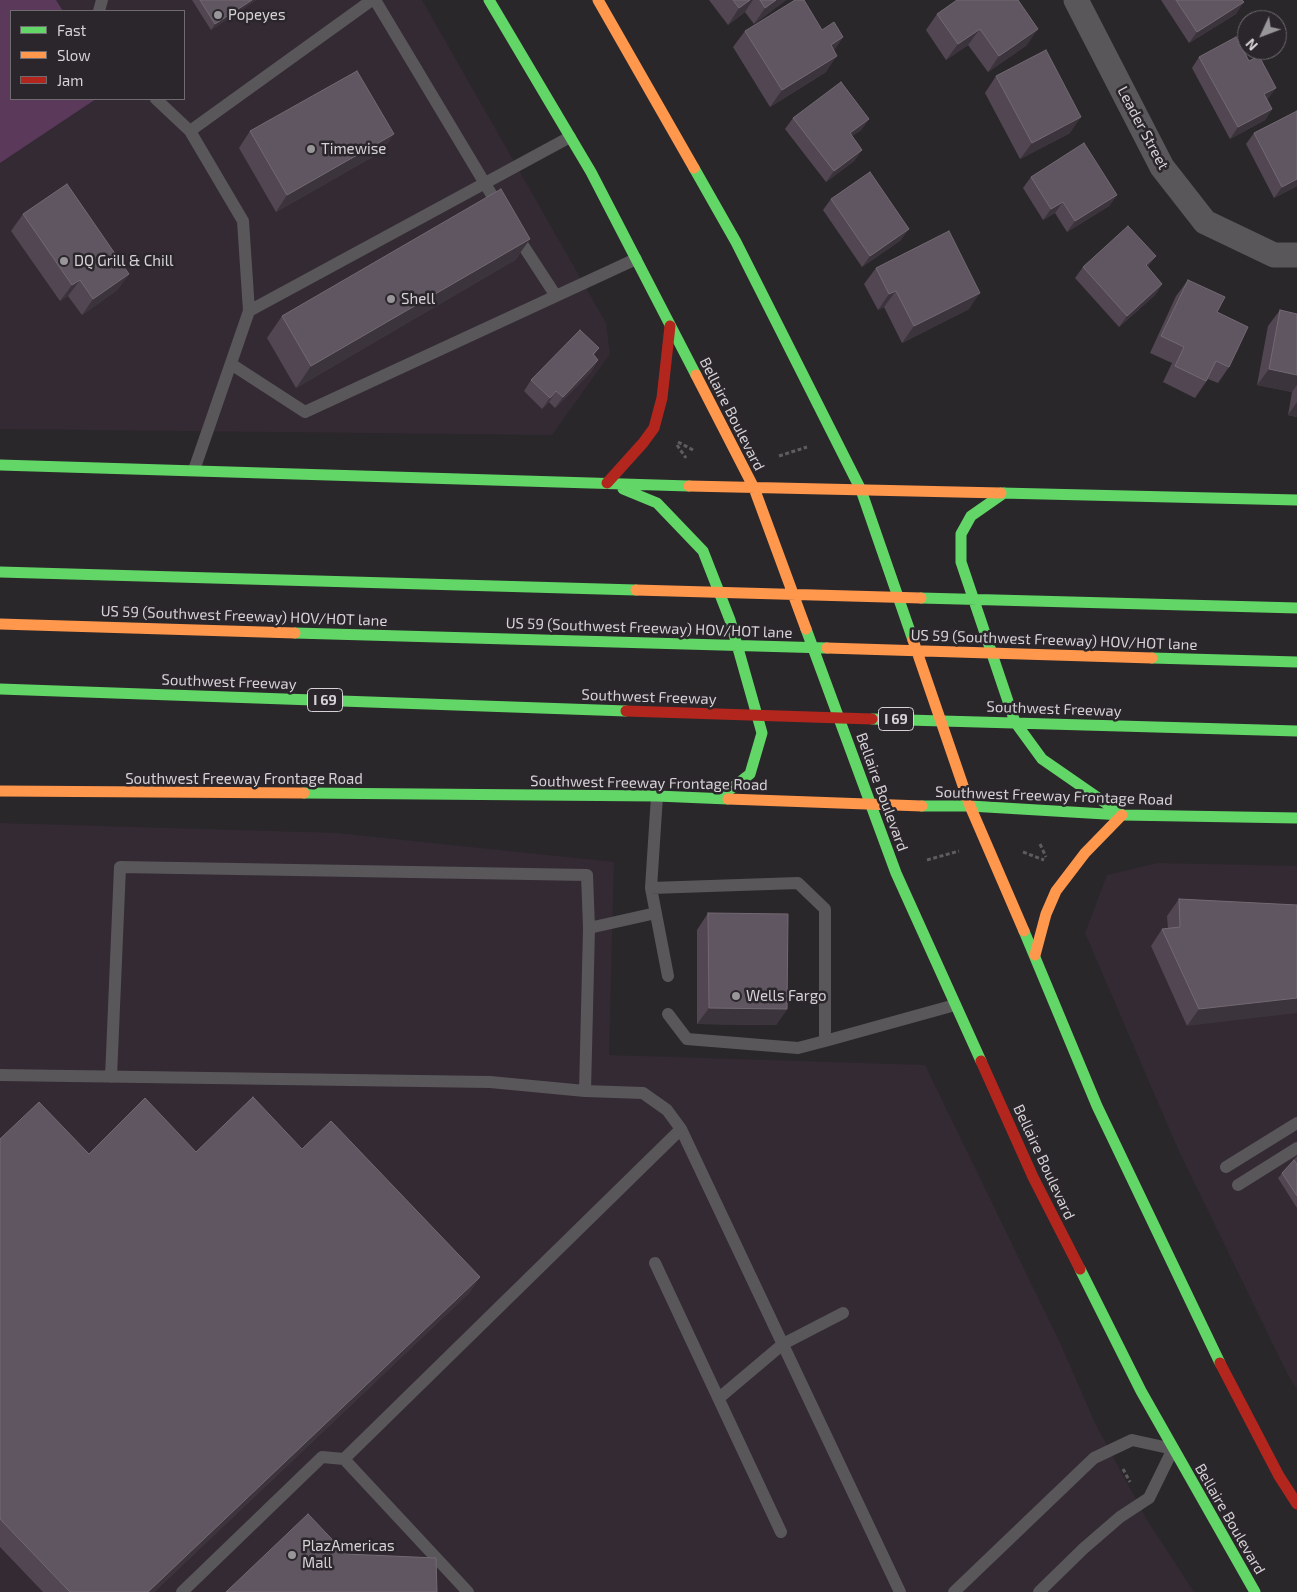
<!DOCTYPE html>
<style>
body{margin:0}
#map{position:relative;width:1297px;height:1592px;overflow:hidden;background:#2a272a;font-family:"Exo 2",sans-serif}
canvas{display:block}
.legend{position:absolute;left:10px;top:10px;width:175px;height:90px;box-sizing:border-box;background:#2b262b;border:1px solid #6f6b6f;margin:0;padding:6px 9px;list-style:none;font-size:15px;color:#d5d2d5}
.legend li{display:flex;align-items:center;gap:10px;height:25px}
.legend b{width:25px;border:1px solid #6f6b6f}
.north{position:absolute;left:1237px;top:10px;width:50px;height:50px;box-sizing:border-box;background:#2b262b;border:1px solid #6f6b6f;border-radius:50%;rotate:227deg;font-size:14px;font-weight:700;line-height:20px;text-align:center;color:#d5d2d5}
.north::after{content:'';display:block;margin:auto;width:18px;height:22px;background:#999699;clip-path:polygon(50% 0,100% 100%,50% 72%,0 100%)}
</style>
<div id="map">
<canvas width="1297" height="1592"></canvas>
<ul class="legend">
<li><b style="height:6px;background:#63d668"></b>Fast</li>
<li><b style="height:6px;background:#ff974d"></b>Slow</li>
<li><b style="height:6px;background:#b3261e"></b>Jam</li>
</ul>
<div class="north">N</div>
</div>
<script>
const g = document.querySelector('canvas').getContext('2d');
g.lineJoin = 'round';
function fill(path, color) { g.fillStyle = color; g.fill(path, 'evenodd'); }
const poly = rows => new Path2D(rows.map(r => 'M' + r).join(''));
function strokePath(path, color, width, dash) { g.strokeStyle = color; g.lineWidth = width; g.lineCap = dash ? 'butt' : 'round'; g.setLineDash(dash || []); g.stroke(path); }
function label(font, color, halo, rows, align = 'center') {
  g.font = font + ' "Exo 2",sans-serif'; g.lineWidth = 5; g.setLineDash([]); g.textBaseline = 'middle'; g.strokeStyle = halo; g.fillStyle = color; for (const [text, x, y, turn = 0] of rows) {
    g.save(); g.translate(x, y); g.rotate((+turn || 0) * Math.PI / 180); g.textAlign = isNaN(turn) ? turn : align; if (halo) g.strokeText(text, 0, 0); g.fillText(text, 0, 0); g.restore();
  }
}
fill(poly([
 [56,0,422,0,606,323,610,354,552,435,0,429,0,163,96,99,184,99,184,11,63,11],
 [0,823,337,833,614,862,609,1055,925,1065,1061,1345,1095,1423,1147,1520,1194,1592,0,1592],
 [1158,863,1297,866,1297,1390,1287,1373,1178,1149,1085,933,1107,875]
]), '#332a33');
fill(poly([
 [0,0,56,0,63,11,11,11,11,99,96,99,0,163]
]), '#5a395b');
strokePath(poly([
 [678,442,695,451],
 [677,445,686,458],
 [779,456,807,447],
 [1040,844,1046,857],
 [1023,852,1044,860],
 [927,860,959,851],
 [1123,1469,1130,1482]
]), '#5e5c5e', 3, [4, 2.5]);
strokePath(poly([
 [375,0,499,207],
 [99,11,102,0],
 [156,99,190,131],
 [515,233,556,296],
 [249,311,243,221,190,131,372,0],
 [231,364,305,412,636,259],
 [194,470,249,311,570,137],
 [657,796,651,888,668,976],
 [651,888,798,883,825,909,825,1041,955,1005],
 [589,928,656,913],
 [668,1014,687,1039,798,1048,825,1041],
 [0,1075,490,1082,585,1091,643,1093,667,1110,681,1129,900,1592],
 [111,1077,120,867,587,875,589,928,585,1091],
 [1226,1167,1297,1123],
 [1238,1185,1297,1148],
 [655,1263,781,1532],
 [719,1398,783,1344,843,1313],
 [344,1459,468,1592],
 [182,1592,322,1457,344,1459,681,1129],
 [954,1592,1094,1458,1132,1440,1173,1449,1149,1498,1120,1517,1083,1549,1039,1592]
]), '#595759', 12);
strokePath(poly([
 [1076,0,1162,167,1205,222,1274,255,1297,255]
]), '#595759', 25);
strokePath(poly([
 [489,0,591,172,696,375],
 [694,168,736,242,861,490,913,640],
 [0,465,689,486],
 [623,489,657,503,703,551,730,620,762,733,750,774,719,798],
 [1001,493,1297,500],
 [1004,493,971,516,961,534,961,562,1015,722,1042,759,1120,813],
 [0,572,636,590],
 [921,598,1297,608],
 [806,629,896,873,981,1061],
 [295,633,827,648],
 [1152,658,1297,662],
 [0,689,626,711],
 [872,719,1297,731],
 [304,793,657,796,728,799],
 [922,806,970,806,1122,815,1297,818],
 [1024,931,1097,1106,1220,1363],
 [1080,1269,1141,1391,1255,1592]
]), '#63d668', 11);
strokePath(poly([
 [598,0,694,168],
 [696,375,754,488,806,629],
 [689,486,1001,493],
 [636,590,921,598],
 [0,624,295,633],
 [913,640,970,806,1024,931],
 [827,648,1152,658],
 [0,791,304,793],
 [728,799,922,806],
 [1035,955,1046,914,1056,891,1085,853,1122,815]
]), '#ff974d', 11);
strokePath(poly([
 [607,483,643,443,654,428,662,398,670,326],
 [626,711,872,719],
 [981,1061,1033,1177,1080,1269],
 [1220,1363,1279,1476,1297,1504]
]), '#b3261e', 11);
fill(poly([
 [192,0,256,0,211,30],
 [709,0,786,0,754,24,745,12,728,25],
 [1161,0,1242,0,1236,14,1189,43],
 [937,14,1027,45,988,72,968,45,946,60,926,30],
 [822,30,843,37,834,50,826,72,770,107,733,47,745,31],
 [1199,57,1268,99,1267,99,1272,109,1265,120,1230,139,1192,68],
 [996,76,1070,133,1020,159,985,93],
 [1297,111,1297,186,1274,198,1246,144,1254,133],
 [793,118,869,119,861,130,852,136,862,150,854,161,826,182,785,129],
 [250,131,383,151,276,212,239,148],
 [1031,177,1117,195,1109,206,1067,232,1055,213,1043,220,1023,188],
 [831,199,901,240,862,267,823,210],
 [23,214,129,274,117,290,82,315,68,296,60,301,11,231],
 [530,239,515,260,296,388,267,338,282,316],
 [1083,267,1148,267,1162,284,1155,295,1119,327,1075,278],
 [876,268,969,309,902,343,884,307,878,310,864,284],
 [1188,280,1217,312,1229,367,1218,383,1208,379,1195,398,1163,382,1172,363,1150,353,1176,296],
 [1280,310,1297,314,1297,417,1288,415,1292,392,1257,385,1268,326],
 [599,348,594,355,598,360,591,372,555,408,549,402,542,409,524,391,531,380],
 [1179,899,1297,905,1187,1026,1151,946,1162,929,1168,929,1167,916],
 [708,913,787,1009,776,1025,697,1024,697,930],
 [0,1139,89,1154,196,1152,302,1149,480,1277,469,1293,154,1592,43,1592,0,1547],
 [1297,1156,1297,1208,1278,1178]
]), '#524653');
fill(poly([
 [252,0,256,0,211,30,215,24],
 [750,0,753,0,745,12,728,25,739,8],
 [776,0,786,0,754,24,765,8],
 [1244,2,1236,14,1189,43,1197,32],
 [980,29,968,45,946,60,958,44],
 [1038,29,1027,45,988,72,999,56],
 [843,37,832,53,831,45],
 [837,56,826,72,770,107,782,90],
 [1276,88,1268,99,1257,105,1264,94],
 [1272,109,1265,120,1230,139,1238,127],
 [1081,117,1070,133,1020,159,1032,143],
 [869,119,861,130,842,144,850,133],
 [394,134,383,151,276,212,287,195],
 [862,150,854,161,826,182,834,171],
 [1297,179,1297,186,1274,198,1282,187],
 [1117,195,1109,206,1067,232,1075,221],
 [1063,202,1055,213,1043,220,1051,209],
 [909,229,901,240,862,267,870,256],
 [530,239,515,260,296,388,311,366],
 [1156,256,1148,267,1146,265],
 [129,274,117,290,82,315,93,299],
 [80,280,68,296,60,301,72,285],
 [1162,284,1155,295,1119,327,1127,316],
 [896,291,884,307,878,310,889,294],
 [980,293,969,309,902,343,914,326],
 [598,360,591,372,555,408,563,397],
 [1269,369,1297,375,1297,385,1292,392,1257,385],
 [556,391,549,402,542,409,550,398],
 [1297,402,1297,417,1288,415],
 [1297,998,1297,1013,1187,1026,1199,1009],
 [709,1008,787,1009,776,1025,697,1024],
 [480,1277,469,1293,154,1592,148,1592]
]), '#3c343d');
const building = poly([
 [200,0,252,0,215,24,200,0],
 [733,0,750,0,739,8,733,0],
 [760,0,776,0,765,8,760,0],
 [795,0,804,0,822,30,834,22,843,37,831,45,837,56,782,90,745,31,795,0],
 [957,0,1018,0,1038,29,999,56,980,29,958,44,937,14,957,0],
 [1176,0,1242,0,1244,2,1197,32,1176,0],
 [1236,37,1249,61,1259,56,1276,88,1264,94,1272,109,1238,127,1199,57,1236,37],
 [1046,50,1081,117,1032,143,996,76,1046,50],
 [357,71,394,134,287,195,250,131,357,71],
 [841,82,869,119,850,133,862,150,834,171,793,118,841,82],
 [1297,111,1297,179,1282,187,1254,133,1297,111],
 [1084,143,1117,195,1075,221,1063,202,1051,209,1031,177,1084,143],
 [870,172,909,229,870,256,831,199,870,172],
 [67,184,129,274,93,299,80,280,72,285,23,214,67,184],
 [501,189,530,239,311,366,282,316,501,189],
 [1128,226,1156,256,1146,265,1162,284,1127,316,1083,267,1128,226],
 [949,231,980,293,914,326,896,291,889,294,876,268,949,231],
 [1188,280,1225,297,1217,312,1248,327,1229,367,1216,361,1206,381,1175,366,1184,347,1161,336,1188,280],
 [1280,310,1297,314,1297,375,1269,369,1280,310],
 [580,330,599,348,593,354,598,360,563,397,556,391,550,398,531,380,580,330],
 [1179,899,1297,905,1297,998,1199,1009,1162,929,1180,927,1179,899],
 [708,913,788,914,787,1009,709,1008,708,913],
 [253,1097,302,1149,331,1121,480,1277,148,1592,70,1592,0,1519,0,1139,39,1102,89,1154,145,1098,196,1152,253,1097],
 [1294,1160,1297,1164,1297,1196,1282,1173,1294,1160],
 [308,1514,346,1554,436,1558,437,1592,226,1592,308,1514]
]);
fill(building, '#605661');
strokePath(building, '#726973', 1);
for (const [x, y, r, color] of [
 [218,15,5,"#999699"],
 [311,149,5,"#999699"],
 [64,261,5,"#999699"],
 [391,299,5,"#999699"],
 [736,996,5,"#999699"],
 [292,1555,5,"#999699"]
]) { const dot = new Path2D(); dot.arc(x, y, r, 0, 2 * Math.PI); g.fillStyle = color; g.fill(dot); strokePath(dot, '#2b262b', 2); }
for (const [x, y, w] of [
 [325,700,35],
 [896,719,35]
]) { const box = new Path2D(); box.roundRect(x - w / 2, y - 11.5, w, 23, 4); g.fillStyle = '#2b262b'; g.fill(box); strokePath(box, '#d5d2d5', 1); }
label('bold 14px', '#d5d2d5', null, [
 ["I 69",325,700],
 ["I 69",896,719]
]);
label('15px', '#d5d2d5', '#2b262b', [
 ["Popeyes",228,15],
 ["Timewise",321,149],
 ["DQ Grill & Chill",74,261],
 ["Shell",401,299],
 ["Wells Fargo",746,996],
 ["PlazAmericas",302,1546],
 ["Mall",302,1563]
], 'left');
label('15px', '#d5d2d5', '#2b262b', [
 ["Leader Street",1143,128,62],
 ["Bellaire Boulevard",732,414,63],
 ["US 59 (Southwest Freeway) HOV/HOT lane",244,616,2],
 ["US 59 (Southwest Freeway) HOV/HOT lane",649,628,2],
 ["US 59 (Southwest Freeway) HOV/HOT lane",1054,640,2],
 ["Southwest Freeway",229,682,2],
 ["Southwest Freeway",649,697,2],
 ["Southwest Freeway",1054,709,2],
 ["Southwest Freeway Frontage Road",244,779],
 ["Southwest Freeway Frontage Road",649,783,1],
 ["Bellaire Boulevard",882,792,70],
 ["Southwest Freeway Frontage Road",1054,796,2],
 ["Bellaire Boulevard",1044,1162,65],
 ["Bellaire Boulevard",1230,1519,60]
]);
</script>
